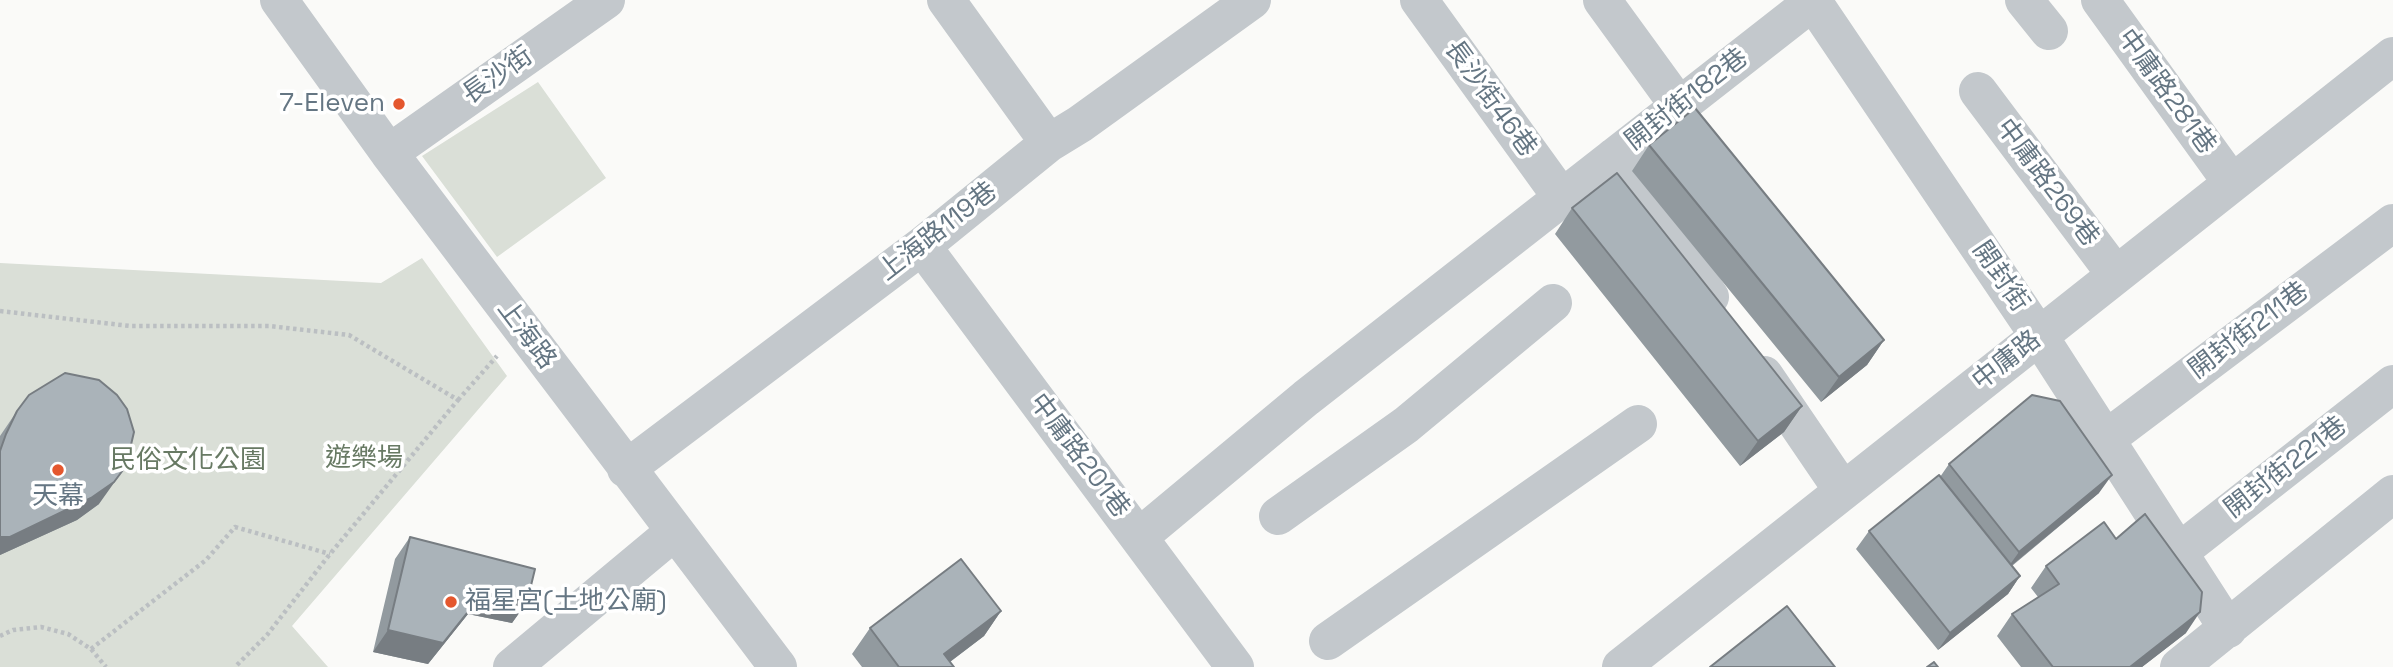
<!DOCTYPE html>
<meta charset="utf-8">
<style>
body{margin:0}
canvas{display:block;background:#fafaf8}
</style>
<canvas width="2393" height="667"></canvas>
<script>
const g = document.querySelector('canvas').getContext('2d');
g.lineJoin = 'round';
function fill(path, color) { g.fillStyle = color; g.fill(path, 'evenodd'); }
const poly = rows => new Path2D(rows.map(r => 'M' + r).join(''));
function strokePath(path, color, width, dash) { g.strokeStyle = color; g.lineWidth = width; g.lineCap = dash ? 'butt' : 'round'; g.setLineDash(dash || []); g.stroke(path); }
function label(font, color, halo, rows, align = 'center') {
  g.font = font + ' "Space Grotesk","Noto Sans TC",sans-serif'; g.lineWidth = 7; g.setLineDash([]); g.textBaseline = 'middle'; g.strokeStyle = halo; g.fillStyle = color; for (const [text, x, y, turn = 0] of rows) {
    g.save(); g.translate(x, y); g.rotate((+turn || 0) * Math.PI / 180); g.textAlign = isNaN(turn) ? turn : align; if (halo) g.strokeText(text, 0, 0); g.fillText(text, 0, 0); g.restore();
  }
}
fill(poly([
 [538,82,606,178,497,257,422,156],
 [422,258,507,376,292,626,328,667,0,667,0,263,381,283]
]), '#dadfd7');
strokePath(poly([
 [0,311,130,326,269,326,349,335,458,400,330,554,267,635,235,667],
 [458,400,497,356],
 [0,636,13,630,41,627,68,634,91,649,106,667],
 [91,649,206,560,235,527,330,554]
]), '#bbbfc2', 4.5, [3.5, 3.5]);
strokePath(poly([
 [279,0,389,153,778,667],
 [946,0,1049,143],
 [1419,0,1562,198],
 [1602,0,1679,106],
 [1812,0,2039,336,2228,629],
 [2024,0,2049,31],
 [2100,0,2232,183],
 [1978,91,2116,275],
 [389,153,606,0],
 [1614,157,1710,297],
 [922,246,1235,667],
 [1764,375,1843,491],
 [2106,439,2393,223],
 [626,469,922,246,1049,143,1080,124,1252,0],
 [1278,516,1406,425,1553,303],
 [1139,537,1306,398,1815,0],
 [2179,552,2393,384],
 [1328,641,1638,424],
 [512,667,674,532],
 [1621,667,2393,56],
 [2179,667,2393,494]
]), '#c3c8cc', 38);
fill(poly([
 [1649,145,1884,340,1867,365,1821,402,1632,171],
 [1572,208,1802,406,1784,432,1740,466,1555,234],
 [17,411,99,504,77,520,0,555,0,436],
 [1949,464,2099,493,2012,566,2020,576,2008,594,1938,650,1856,549,1869,531,1940,477],
 [410,537,527,602,512,623,468,614,428,664,373,652,395,559],
 [2046,566,2186,633,2142,667,2021,667,1997,636,2012,614,2038,597,2031,588],
 [1001,611,984,636,950,662,954,667,862,667,852,654,870,628]
]), '#929a9f');
fill(poly([
 [1884,340,1867,365,1821,402,1839,377],
 [1802,406,1784,432,1740,466,1758,441],
 [126,466,99,504,77,520,0,555,0,537],
 [2112,475,2099,493,2006,570,2019,552],
 [2020,576,2008,594,1938,650,1950,633],
 [483,593,527,602,512,623,468,614,428,664,373,652,388,630],
 [1001,611,984,636,943,667,944,654],
 [2200,612,2186,633,2142,667,2130,667]
]), '#777d82');
const building = poly([
 [1695,108,1884,340,1839,377,1649,145,1695,108],
 [1617,173,1802,406,1758,441,1572,208,1617,173],
 [65,373,99,380,117,395,127,409,134,432,126,466,114,482,91,498,10,537,0,537,0,451,6,434,17,411,29,395,65,373],
 [2032,395,2060,401,2112,475,2019,552,1949,464,2032,395],
 [1939,475,2020,576,1950,633,1869,531,1939,475],
 [2145,514,2202,592,2200,612,2130,667,2053,667,2012,614,2059,584,2046,566,2104,522,2116,539,2145,514],
 [410,537,535,569,527,602,483,593,443,643,388,630,410,537],
 [961,559,1001,611,944,654,954,667,899,667,870,628,961,559],
 [1787,606,1835,667,1710,667,1787,606],
 [1934,662,1938,667,1927,667,1934,662]
]);
fill(building, '#aab3b9');
strokePath(building, '#777d82', 2);
for (const [x, y, r, color] of [
 [399,104,7,"#e4572e"],
 [58,470,7,"#e4572e"],
 [451,602,7,"#e4572e"]
]) { const dot = new Path2D(); dot.arc(x, y, r, 0, 2 * Math.PI); g.fillStyle = color; g.fill(dot); strokePath(dot, '#fff', 2.5); }
label('26px', '#657683', '#fff', [
 ["長沙街",498,76,-35],
 ["中庸路281巷",2166,92,54],
 ["長沙街46巷",1490,99,54],
 ["開封街182巷",1687,100,-38],
 ["中庸路269巷",2047,183,53],
 ["上海路119巷",938,232,-38],
 ["開封街",2000,277,56],
 ["開封街211巷",2249,331,-37],
 ["上海路",526,335,53],
 ["中庸路",2007,361,-38],
 ["中庸路201巷",1079,456,53],
 ["開封街221巷",2286,468,-38]
]);
label('26px', '#657683', '#fff', [
 ["7-Eleven",385,104],
 ["天幕",58,497,"center"],
 ["福星宮(土地公廟)",465,602,"left"]
], 'right');
label('26px', '#687a64', '#fff', [
 ["遊樂場",364,459],
 ["民俗文化公園",188,461]
]);
</script>
